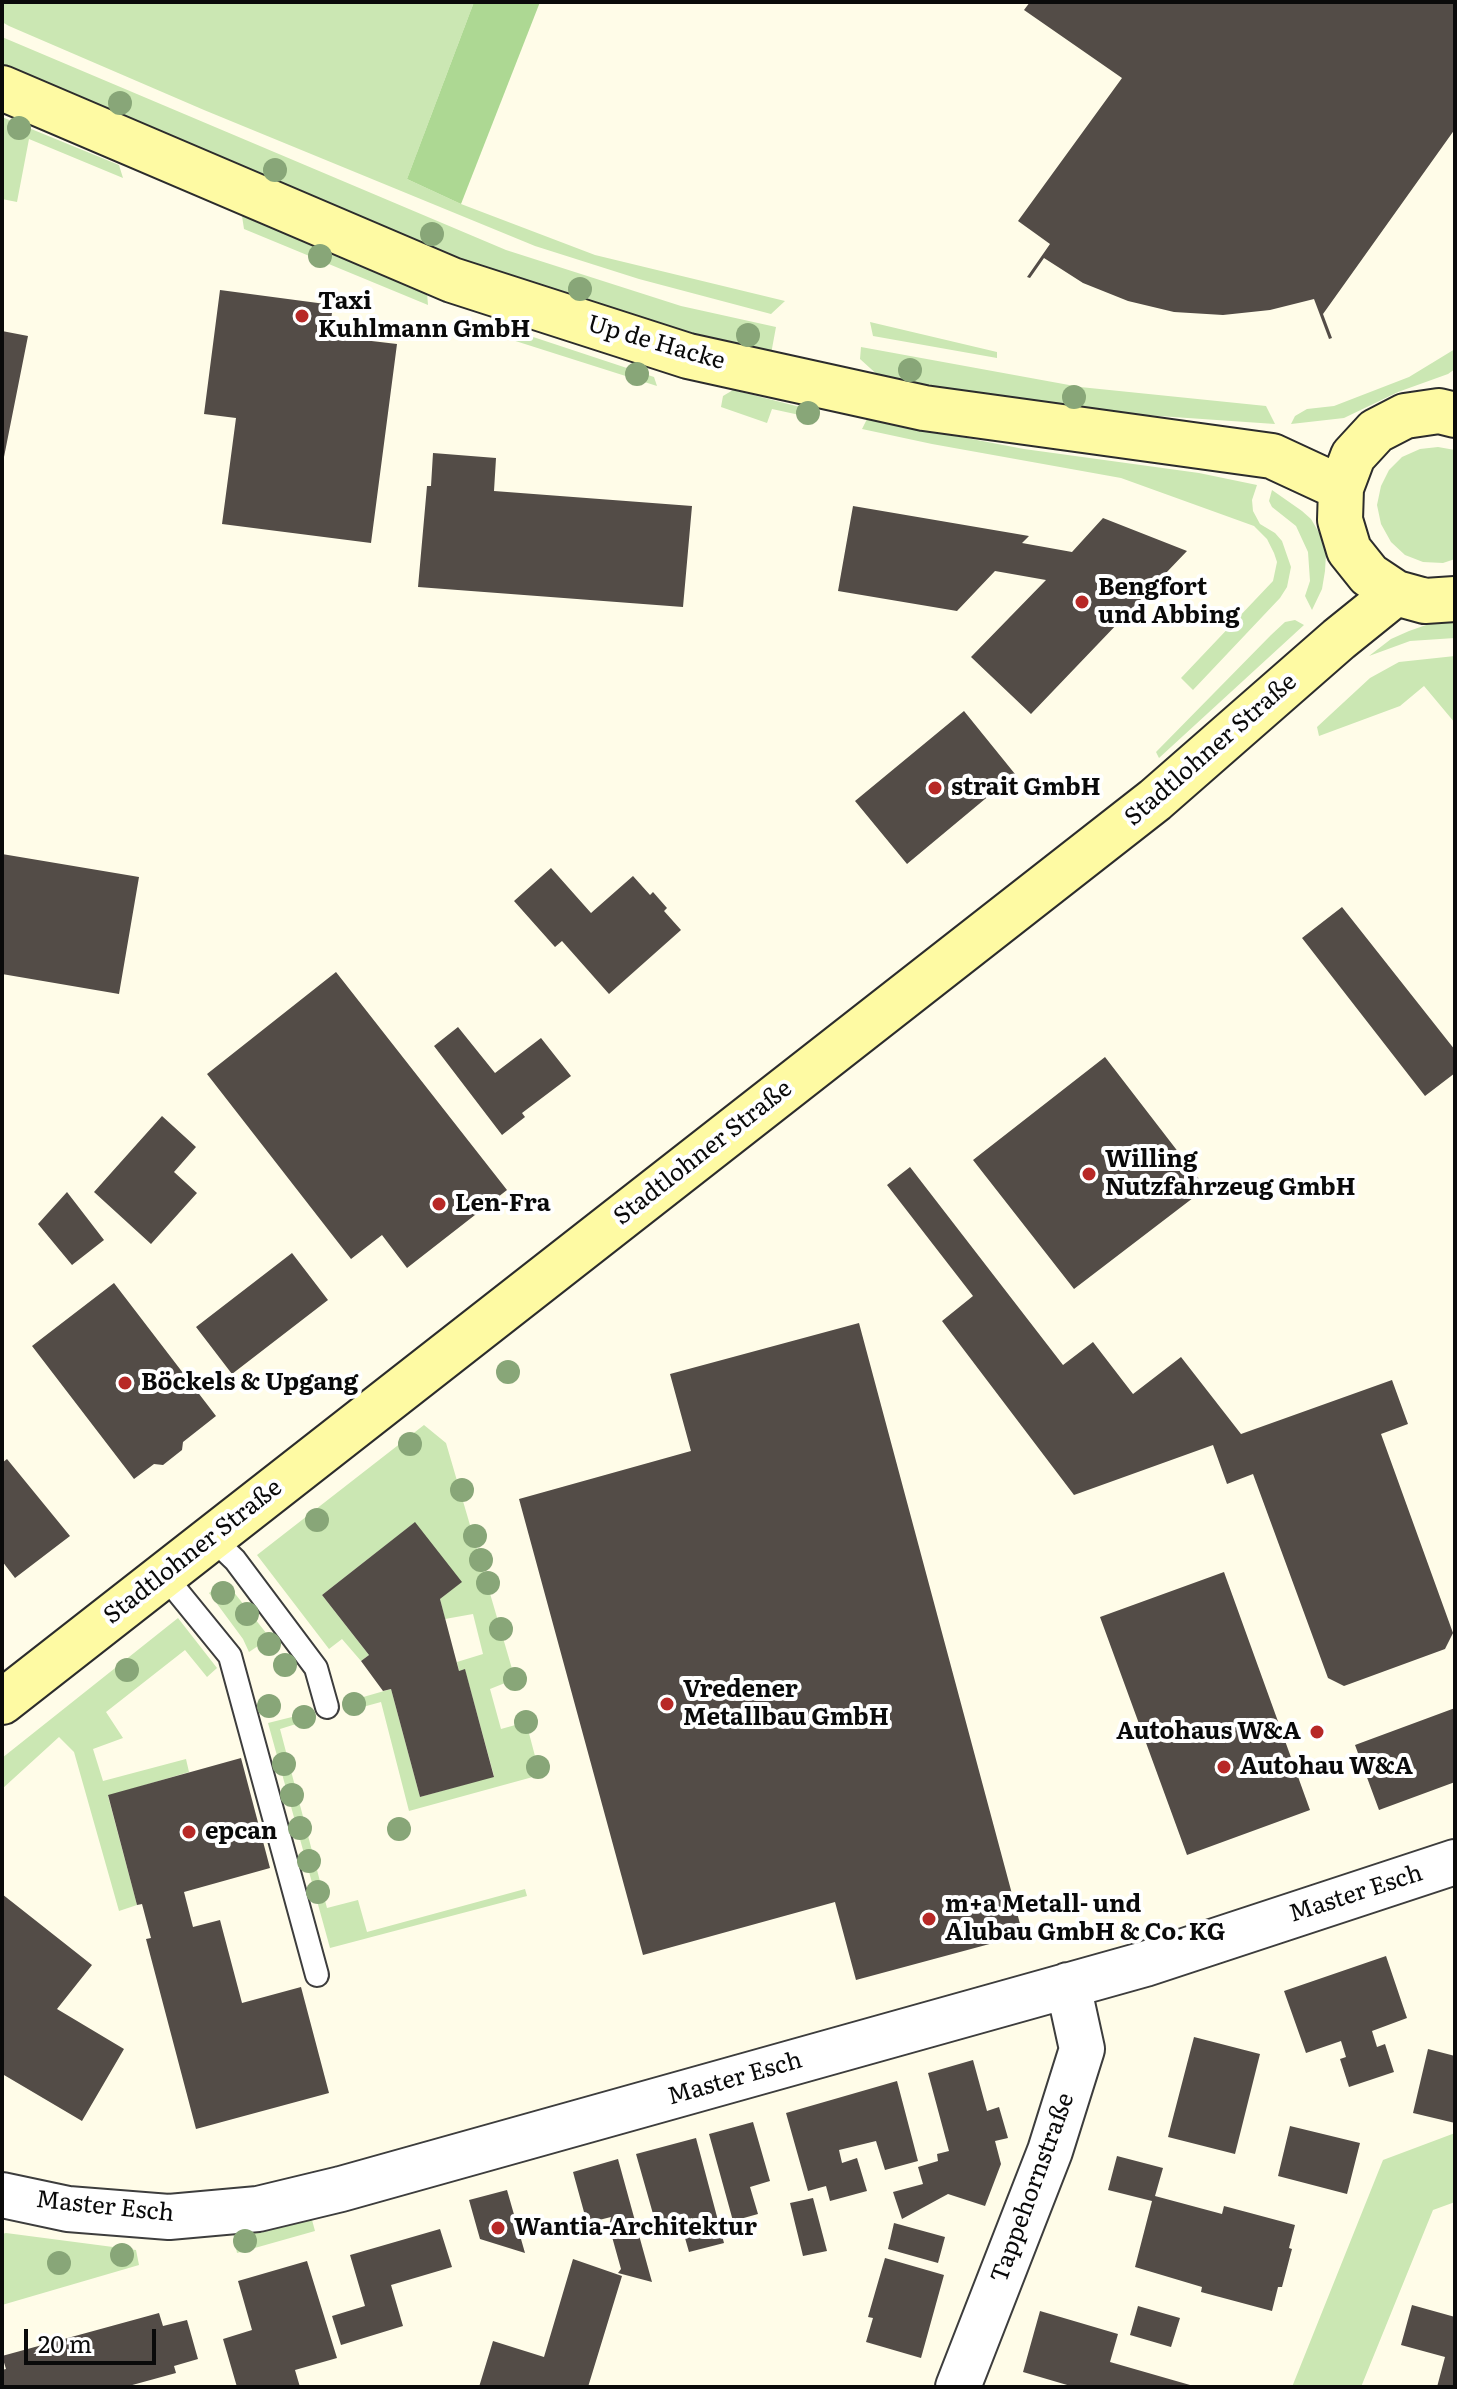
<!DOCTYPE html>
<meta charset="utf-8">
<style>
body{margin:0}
#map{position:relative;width:1457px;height:2389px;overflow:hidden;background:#fffce8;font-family:Literata,serif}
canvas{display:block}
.frame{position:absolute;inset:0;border:4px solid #0a0a0a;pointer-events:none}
.scale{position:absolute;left:24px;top:2329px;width:132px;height:36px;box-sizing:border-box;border:4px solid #0a0a0a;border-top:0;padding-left:10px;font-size:24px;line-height:28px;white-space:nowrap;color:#0a0a0a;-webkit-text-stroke:6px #fff;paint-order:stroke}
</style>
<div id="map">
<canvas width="1457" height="2389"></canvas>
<div class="frame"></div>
<div class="scale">20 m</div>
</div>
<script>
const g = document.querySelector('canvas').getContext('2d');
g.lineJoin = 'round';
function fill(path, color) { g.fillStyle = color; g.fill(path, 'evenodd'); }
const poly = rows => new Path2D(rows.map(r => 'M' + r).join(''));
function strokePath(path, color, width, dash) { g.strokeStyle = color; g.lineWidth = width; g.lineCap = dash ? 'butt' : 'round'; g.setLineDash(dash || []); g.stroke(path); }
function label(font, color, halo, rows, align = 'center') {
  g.font = font + ' Literata,serif'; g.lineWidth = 8; g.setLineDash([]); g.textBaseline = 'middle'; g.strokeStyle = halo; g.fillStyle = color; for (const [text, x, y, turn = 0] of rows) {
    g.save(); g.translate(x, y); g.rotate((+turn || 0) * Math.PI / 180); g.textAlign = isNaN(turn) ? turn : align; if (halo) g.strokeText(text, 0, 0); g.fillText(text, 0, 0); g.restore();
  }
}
fill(poly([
 [2,2,474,2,407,179,461,204,595,255,785,301,771,314,639,279,535,246,204,110,9,26,2,22],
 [2,37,506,250,681,306,776,327,771,354,728,345,491,273,2,68],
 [2,117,119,165,123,178,29,139,17,202,2,199],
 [242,216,427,293,428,305,244,229],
 [870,322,997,352,997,358,873,336],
 [512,330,654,377,657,386,506,338],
 [861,347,1080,387,1266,406,1275,424,1115,413,963,394,881,378,860,359],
 [1455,349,1455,369,1448,374,1398,392,1344,418,1291,424,1295,416,1307,409,1334,406,1409,377],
 [733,390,820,412,818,419,772,409,767,423,721,407,723,396],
 [867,419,1024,449,1199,473,1257,485,1252,500,1253,511,1260,524,1275,533,1282,541,1291,567,1287,587,1280,598,1193,690,1181,678,1273,581,1277,562,1274,553,1267,539,1254,526,1121,478,932,444,862,429],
 [1438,447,1455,450,1455,559,1443,563,1423,562,1405,555,1391,542,1381,524,1377,505,1381,486,1389,470,1402,457,1420,449],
 [1272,490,1302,511,1311,519,1321,536,1326,554,1325,571,1322,589,1312,610,1305,596,1310,581,1308,552,1296,526,1272,507,1269,501],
 [1295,620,1304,625,1159,758,1156,752,1271,635,1285,622],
 [1455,622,1455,638,1410,641,1369,656,1391,639,1409,631,1429,624],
 [1455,656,1455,723,1424,686,1400,706,1319,736,1317,727,1370,678,1399,662],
 [424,1425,446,1443,515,1679,490,1689,501,1729,526,1722,540,1775,409,1811,381,1702,348,1711,346,1702,391,1689,420,1797,494,1776,465,1670,459,1671,457,1662,483,1654,473,1614,445,1619,440,1599,461,1582,414,1523,322,1595,369,1655,361,1661,342,1639,329,1649,257,1555],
 [225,1581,278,1648,270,1654,261,1644,249,1652,243,1639,209,1593],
 [178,1618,217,1668,207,1677,185,1650,106,1712,123,1738,93,1749,103,1781,186,1759,189,1772,108,1796,137,1905,119,1911,74,1752,59,1737,2,1789,2,1758],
 [308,1713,309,1720,280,1729,327,1908,358,1900,367,1932,525,1889,527,1896,330,1948,268,1723],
 [1455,2133,1455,2202,1433,2210,1361,2387,1292,2387,1383,2160],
 [312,2220,315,2231,237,2253,233,2233],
 [6,2233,136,2250,139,2265,2,2305,2,2234]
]), '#cbe7b3');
fill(poly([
 [474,2,540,2,461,204,407,179]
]), '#add893');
fill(poly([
 [1030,2,1455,2,1455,129,1323,314,1332,338,1329,339,1314,299,1270,310,1223,315,1174,312,1128,301,1083,283,1044,258,1030,278,1027,277,1050,244,1018,221,1122,78,1024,10],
 [220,290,333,305,329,336,397,344,371,543,222,524,236,418,204,414],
 [2,331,28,336,3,462,2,462],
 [433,453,496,458,494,491,692,506,683,607,418,587,427,486,431,486],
 [853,506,1029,536,1022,543,1072,552,1103,518,1187,551,1031,714,971,657,1046,580,995,571,957,611,838,591],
 [964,711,1015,774,907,864,855,801],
 [2,854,139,877,119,994,2,974],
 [551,868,591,913,633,876,650,895,653,892,667,908,664,911,681,930,609,994,562,941,555,947,514,901],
 [1342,907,1455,1050,1455,1073,1425,1096,1302,938],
 [336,972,507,1190,407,1268,382,1235,351,1259,207,1074],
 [458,1027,495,1073,541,1038,571,1076,522,1113,525,1117,502,1135,434,1046],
 [1105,1057,1206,1188,1074,1289,973,1160],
 [162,1116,196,1147,174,1172,197,1193,151,1244,94,1192],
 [910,1167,1063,1365,1093,1342,1133,1394,1181,1357,1241,1434,1392,1380,1408,1424,1381,1434,1453,1633,1445,1649,1344,1686,1328,1678,1253,1474,1227,1484,1213,1445,1074,1495,942,1321,973,1296,887,1185],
 [67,1192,104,1240,72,1265,38,1224],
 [292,1253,328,1300,232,1374,196,1327],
 [114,1283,216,1416,183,1442,182,1450,163,1465,154,1464,134,1479,32,1346],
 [859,1323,1023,1935,856,1980,835,1902,643,1955,519,1499,691,1451,670,1374],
 [7,1459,70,1536,15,1578,2,1561,2,1463],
 [415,1522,462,1582,440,1599,459,1671,465,1669,494,1777,420,1797,391,1689,383,1691,361,1661,369,1655,322,1595],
 [1224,1572,1310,1810,1187,1855,1100,1617],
 [1455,1708,1455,1782,1379,1810,1355,1745],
 [241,1758,270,1868,184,1892,193,1927,220,1920,242,2003,301,1987,329,2093,196,2129,146,1939,151,1938,142,1904,137,1905,108,1795],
 [2,1894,92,1965,57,2009,124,2049,82,2121,4,2075,2,2077],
 [1386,1956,1407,2018,1372,2031,1377,2047,1385,2044,1394,2072,1349,2087,1340,2059,1346,2057,1341,2041,1306,2053,1284,1991],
 [1194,2037,1260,2054,1235,2154,1168,2137],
 [1428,2049,1455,2056,1455,2123,1413,2113],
 [973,2060,987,2111,999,2107,1008,2138,995,2141,1001,2164,985,2206,948,2194,902,2219,893,2192,923,2184,918,2167,938,2161,937,2154,949,2151,928,2073],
 [897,2081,918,2161,885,2170,876,2141,839,2150,842,2163,857,2158,867,2191,830,2201,826,2186,808,2191,786,2113],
 [753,2122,770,2181,750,2187,758,2214,733,2221,709,2134],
 [1290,2126,1360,2143,1347,2194,1278,2176],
 [696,2138,724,2243,689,2252,683,2231,695,2227,692,2218,657,2228,636,2154],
 [1117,2156,1163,2168,1155,2196,1222,2214,1224,2206,1295,2225,1289,2248,1292,2249,1282,2287,1278,2287,1272,2311,1201,2292,1202,2287,1135,2267,1152,2201,1108,2190],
 [618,2159,632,2210,652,2282,618,2273,621,2269,609,2226,611,2217,587,2223,573,2172],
 [507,2190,525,2253,480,2239,469,2200],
 [813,2198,827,2251,803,2256,790,2203],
 [894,2223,945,2237,938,2263,888,2249],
 [440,2229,452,2267,391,2285,403,2326,341,2345,332,2316,365,2306,350,2255],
 [885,2258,944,2275,921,2358,866,2342,873,2318,868,2317],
 [573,2259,622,2276,588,2387,479,2387,493,2341,544,2357],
 [307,2261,337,2358,295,2370,300,2387,237,2387,223,2339,252,2330,238,2281],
 [1412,2305,1455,2317,1455,2387,1437,2387,1445,2357,1401,2345],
 [1138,2306,1180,2318,1171,2347,1130,2335],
 [1040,2311,1118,2334,1110,2362,1197,2387,1074,2387,1023,2372],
 [159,2313,163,2326,187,2320,198,2359,174,2366,176,2373,125,2387,2,2387,2,2370,6,2369,2,2356]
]), '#534c47');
const lane = poly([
 [212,1538,235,1560,316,1668,327,1707],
 [164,1575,230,1656,317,1975]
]);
const street = poly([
 [2,2195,68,2209,169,2217,258,2209,341,2189,1145,1964,1455,1862],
 [958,2387,1050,2151,1082,2049,1068,1985]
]);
const secondary = poly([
 [2,88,452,280,688,356,924,408,1272,456,1341,488],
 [1455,415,1439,411,1405,416,1376,431,1353,456,1341,488,1340,520,1349,550,1369,575,1396,593,1425,601,1455,599],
 [2,1702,1155,800,1339,639,1396,593]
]);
strokePath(lane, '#3d3d3d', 26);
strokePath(street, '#3d3d3d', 48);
strokePath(secondary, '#2c2c2c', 48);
strokePath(lane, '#fff', 22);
strokePath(street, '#fff', 44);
strokePath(secondary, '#fefaa3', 44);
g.fillStyle = '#88a678';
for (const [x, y] of [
 [120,103],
 [19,128],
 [275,170],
 [432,234],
 [320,256],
 [580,289],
 [748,335],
 [910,370],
 [637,374],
 [1074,397],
 [808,413],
 [508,1372],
 [410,1444],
 [462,1490],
 [317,1520],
 [475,1536],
 [481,1560],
 [488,1583],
 [223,1593],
 [247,1614],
 [501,1629],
 [269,1644],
 [285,1665],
 [127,1670],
 [515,1679],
 [354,1704],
 [269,1706],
 [304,1717],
 [526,1722],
 [284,1764],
 [538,1767],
 [292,1795],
 [300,1828],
 [399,1829],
 [309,1861],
 [318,1892],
 [245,2241],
 [122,2255],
 [59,2263]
]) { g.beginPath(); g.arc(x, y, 12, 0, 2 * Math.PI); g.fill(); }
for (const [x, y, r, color] of [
 [302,316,8,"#b72826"],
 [1082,602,8,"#b72826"],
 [935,788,8,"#b72826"],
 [1089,1174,8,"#b72826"],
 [439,1204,8,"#b72826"],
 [125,1383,8,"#b72826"],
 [667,1704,8,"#b72826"],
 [1317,1732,8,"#b72826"],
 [1224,1767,8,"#b72826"],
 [189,1832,8,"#b72826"],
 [929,1919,8,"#b72826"],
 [498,2228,8,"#b72826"]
]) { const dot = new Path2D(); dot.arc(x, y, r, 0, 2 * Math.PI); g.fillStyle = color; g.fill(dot); strokePath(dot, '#fff', 3); }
label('bold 24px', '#0a0a0a', '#fff', [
 ["Taxi",318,302],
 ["Kuhlmann GmbH",318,330],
 ["Bengfort",1098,588],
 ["und Abbing",1098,616],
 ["strait GmbH",951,788],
 ["Willing",1105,1160],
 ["Nutzfahrzeug GmbH",1105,1188],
 ["Len-Fra",455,1204],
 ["Böckels & Upgang",141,1383],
 ["Vredener",683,1690],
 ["Metallbau GmbH",683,1718],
 ["Autohaus W&A",1301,1732,"right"],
 ["Autohau W&A",1240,1767],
 ["epcan",205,1832],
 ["m+a Metall- und",945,1905],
 ["Alubau GmbH & Co. KG",945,1933],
 ["Wantia-Architektur",514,2228]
], 'left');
label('24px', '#0a0a0a', '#fff', [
 ["Up de Hacke",656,343,16],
 ["Stadtlohner Straße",1211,750,-41],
 ["Stadtlohner Straße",703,1153,-38],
 ["Stadtlohner Straße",193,1552,-38],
 ["Master Esch",1356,1894,-18],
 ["Master Esch",735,2079,-16],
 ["Tappehornstraße",1033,2188,-70],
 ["Master Esch",105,2207,6]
]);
</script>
